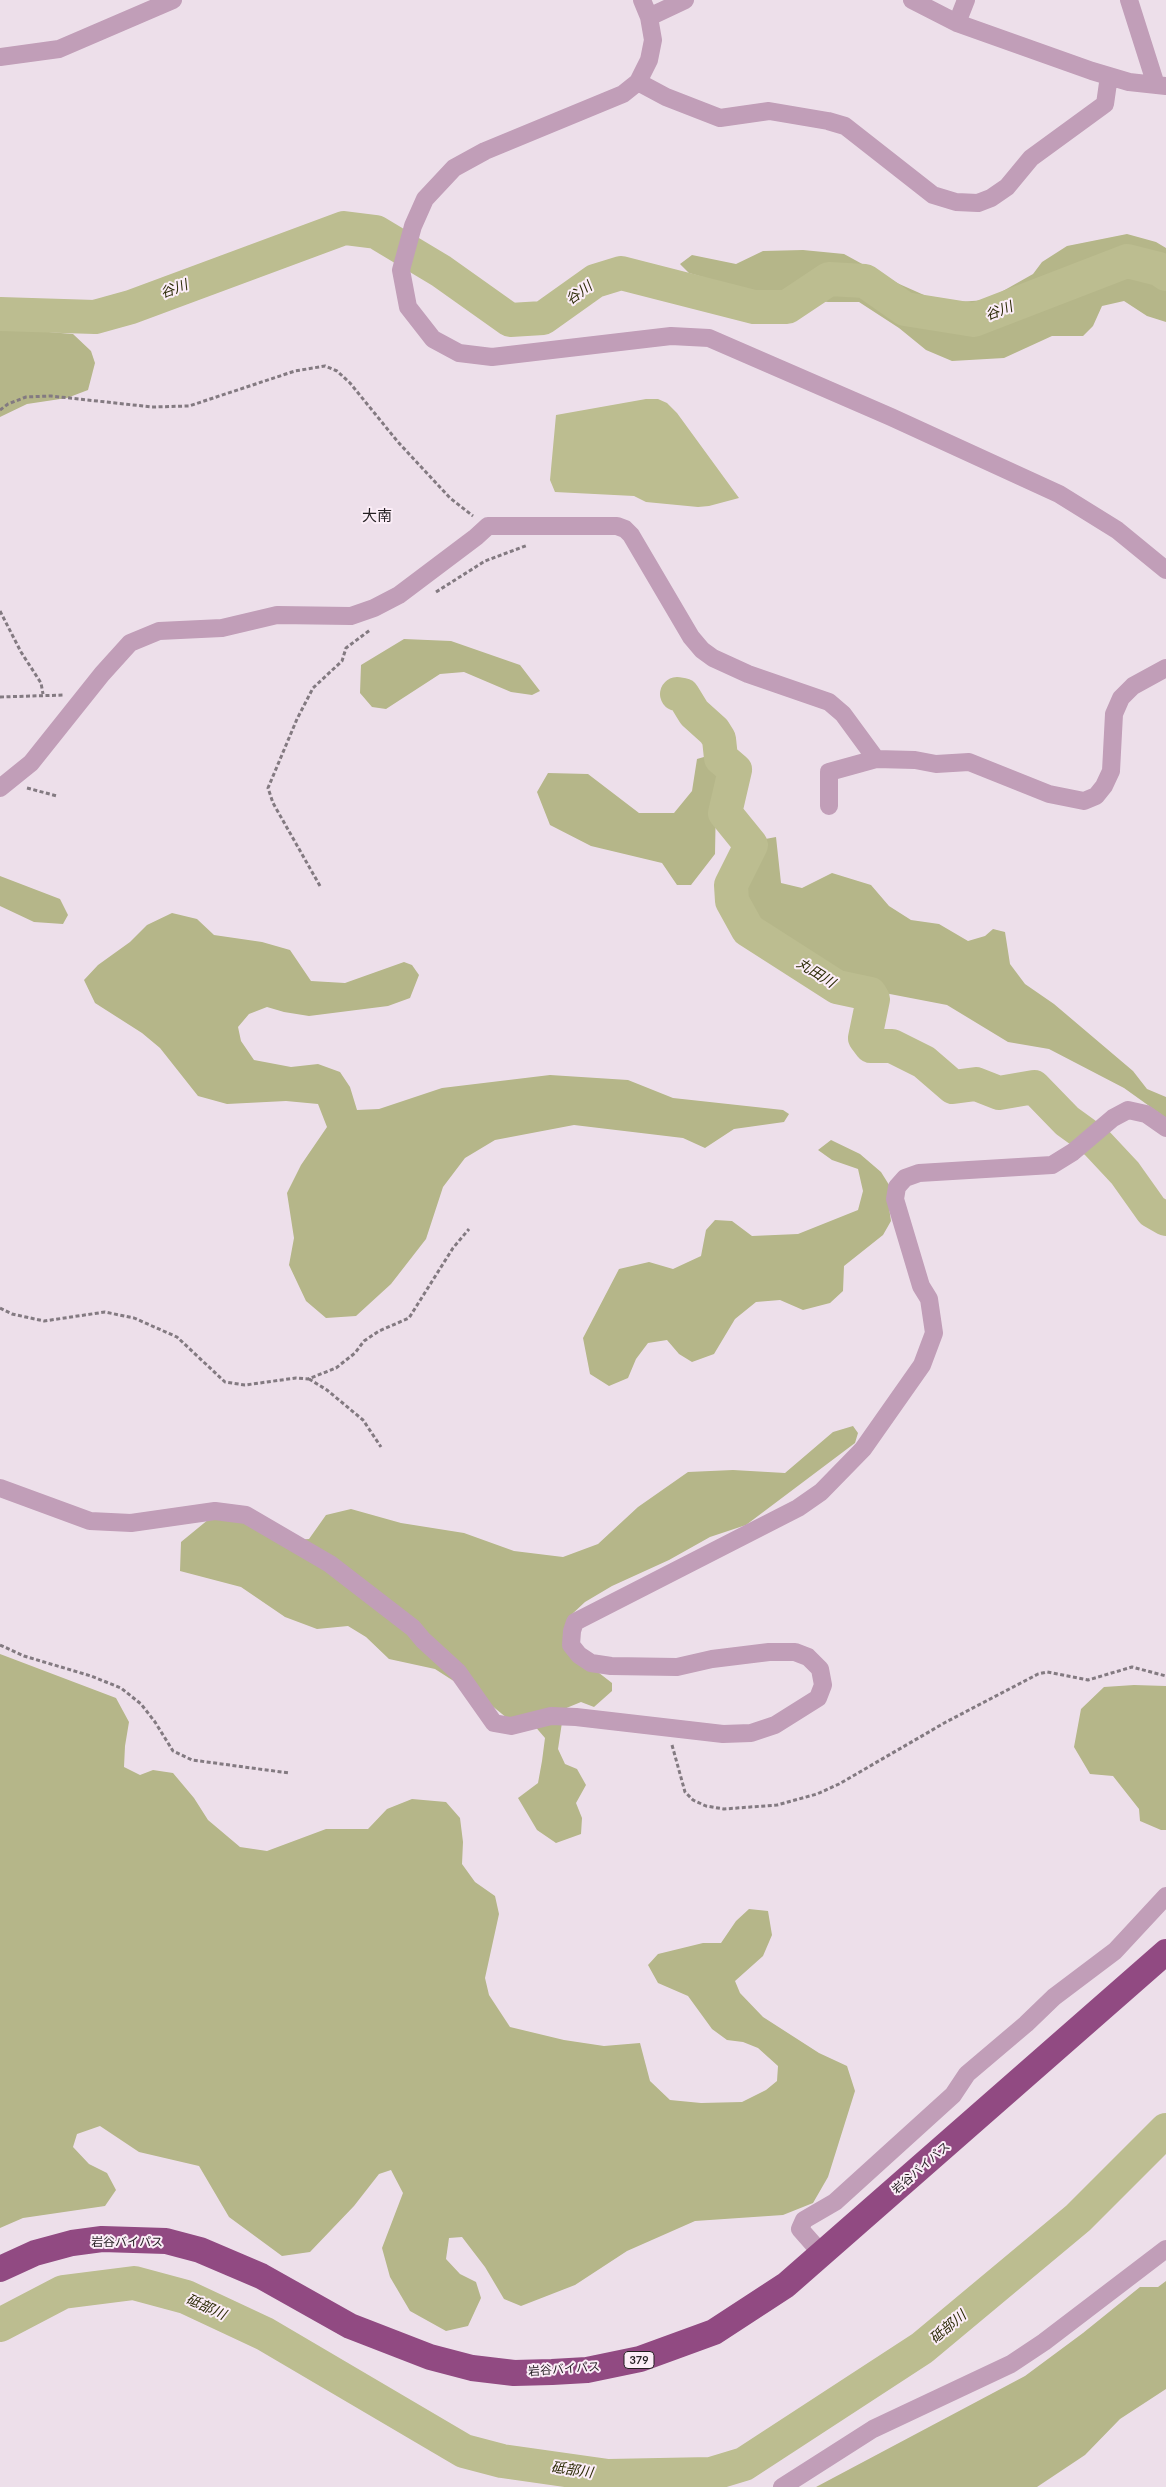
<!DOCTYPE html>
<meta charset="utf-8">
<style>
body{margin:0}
canvas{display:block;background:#eddfea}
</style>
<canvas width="1166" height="2487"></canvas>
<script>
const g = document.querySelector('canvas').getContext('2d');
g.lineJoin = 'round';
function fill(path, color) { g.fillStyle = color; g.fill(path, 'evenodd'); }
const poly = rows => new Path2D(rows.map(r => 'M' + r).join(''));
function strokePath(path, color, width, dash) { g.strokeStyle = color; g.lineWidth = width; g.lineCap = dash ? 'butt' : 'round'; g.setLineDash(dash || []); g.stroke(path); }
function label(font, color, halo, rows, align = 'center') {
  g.font = font + ' Lato,"Noto Sans JP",sans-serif'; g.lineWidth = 4; g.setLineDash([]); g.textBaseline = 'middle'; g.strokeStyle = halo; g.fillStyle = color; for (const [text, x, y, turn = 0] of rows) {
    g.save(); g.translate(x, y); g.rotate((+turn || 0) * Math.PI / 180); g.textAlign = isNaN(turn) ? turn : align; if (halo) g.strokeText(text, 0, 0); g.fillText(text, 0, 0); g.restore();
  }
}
fill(poly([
 [1127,234,1156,242,1166,248,1166,322,1147,316,1124,301,1102,306,1093,326,1083,336,1052,336,1004,358,952,361,926,350,899,328,859,302,828,302,762,294,689,273,680,264,692,255,736,264,763,251,803,250,844,254,897,283,942,303,987,300,1033,274,1042,262,1067,246],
 [0,328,73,334,91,351,95,363,88,390,67,398,27,404,0,417],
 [404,639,451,641,520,665,540,691,532,695,511,692,464,672,440,674,386,709,372,707,360,693,361,665],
 [714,754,722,776,721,792,716,799,715,854,691,885,677,885,662,863,591,846,550,825,537,792,548,773,588,774,639,813,674,813,692,791,697,759],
 [776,837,781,883,802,888,832,873,871,885,889,906,911,920,939,924,968,941,985,936,993,929,1005,932,1010,964,1025,984,1054,1004,1133,1071,1147,1089,1166,1097,1166,1118,1124,1088,1049,1049,1008,1042,947,1005,843,985,789,950,762,939,740,902,737,885,748,860,760,840],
 [0,876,60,899,68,915,63,924,34,922,0,906],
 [172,913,197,919,214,935,262,942,290,950,311,981,345,983,404,962,412,965,419,975,410,998,388,1006,309,1016,284,1012,267,1007,249,1014,238,1027,241,1041,254,1060,291,1067,318,1064,340,1072,350,1087,357,1110,379,1109,442,1088,550,1075,628,1080,673,1098,783,1110,789,1114,784,1122,734,1129,705,1148,683,1138,574,1125,495,1140,465,1158,443,1187,426,1239,391,1284,356,1316,326,1318,306,1301,289,1265,294,1238,287,1193,301,1165,327,1127,318,1104,286,1101,227,1104,198,1096,160,1048,142,1033,95,1003,84,980,98,965,130,942,147,925],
 [831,1140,860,1154,881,1172,891,1188,888,1201,891,1221,883,1235,844,1266,843,1291,830,1303,803,1310,780,1300,756,1302,735,1319,714,1354,692,1362,679,1354,667,1340,648,1343,636,1359,628,1378,609,1386,590,1374,583,1338,619,1269,649,1262,673,1269,701,1256,706,1230,715,1220,732,1221,752,1236,798,1234,858,1210,863,1191,858,1169,832,1160,818,1150],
 [853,1426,858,1433,855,1443,746,1525,710,1537,669,1560,612,1586,585,1602,570,1616,565,1630,594,1669,612,1683,612,1691,594,1707,581,1702,564,1709,558,1749,565,1764,577,1769,586,1785,576,1803,582,1818,581,1834,556,1843,537,1830,518,1798,538,1783,542,1761,545,1738,533,1724,507,1718,491,1705,435,1669,389,1659,366,1637,348,1626,317,1629,285,1617,241,1587,180,1571,181,1542,209,1519,243,1522,293,1540,309,1539,326,1515,351,1509,401,1523,464,1533,514,1551,563,1557,598,1544,638,1507,688,1472,733,1470,785,1473,833,1432],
 [0,1654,116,1698,129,1722,125,1746,124,1767,140,1775,153,1770,173,1773,194,1798,208,1820,240,1847,267,1851,326,1829,368,1829,387,1809,412,1799,446,1802,460,1818,463,1842,462,1864,475,1882,495,1896,499,1914,485,1978,489,1995,510,2027,564,2040,604,2046,640,2043,650,2081,670,2100,701,2103,742,2102,766,2090,777,2081,778,2066,758,2048,743,2042,727,2040,712,2029,688,1996,658,1983,648,1965,658,1954,703,1943,721,1943,736,1921,749,1909,768,1911,772,1935,763,1956,735,1981,740,1993,763,2017,819,2053,847,2066,855,2091,828,2177,813,2203,783,2215,695,2221,627,2251,575,2285,521,2306,504,2299,485,2267,462,2237,449,2238,446,2259,460,2274,476,2282,481,2298,468,2326,446,2331,410,2311,390,2277,382,2248,403,2193,391,2170,379,2174,354,2206,310,2252,282,2256,229,2217,199,2166,139,2152,100,2126,77,2134,73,2147,89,2164,107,2173,116,2190,105,2206,23,2218,0,2228],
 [1134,1685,1166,1686,1166,1830,1161,1830,1140,1821,1139,1809,1113,1776,1090,1774,1074,1747,1081,1709,1104,1687],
 [1166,2281,1166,2389,1120,2419,1085,2455,1037,2487,816,2487,1025,2376,1083,2333,1140,2287,1158,2287]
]), '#b5b689');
fill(poly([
 [646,399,658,399,667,403,677,413,739,498,709,506,698,507,646,502,634,496,555,492,550,480,556,415]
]), '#bcbd90');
strokePath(poly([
 [0,314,95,317,131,307,344,228,376,232,441,271,510,320,543,318,595,281,621,273,754,307,787,307,829,279,865,281,905,309,974,320,1127,261,1159,269,1166,274],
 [677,694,683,695,694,713,714,731,719,739,721,758,735,770,725,813,751,845,731,885,732,901,748,930,837,987,870,994,873,999,865,1038,871,1046,892,1046,924,1062,953,1087,976,1084,999,1093,1034,1087,1067,1121,1096,1142,1125,1173,1152,1211,1166,1219],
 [0,2325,63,2292,134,2283,186,2297,265,2334,464,2451,502,2461,608,2476,711,2474,744,2464,922,2348,1078,2218,1166,2130]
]), '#bcbd90', 34);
strokePath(poly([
 [0,410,8,404,26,397,51,396,152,407,189,406,295,371,325,366,337,371,350,383,398,442,450,498,473,516],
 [436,592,485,561,528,545],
 [0,611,21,652,41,683,43,694],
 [0,697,64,695],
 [27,788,57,796],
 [320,886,273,803,268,788,297,719,313,688,342,661,346,648,370,630],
 [0,1308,12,1314,44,1321,105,1312,134,1318,177,1337,225,1382,245,1385,296,1378,308,1379,336,1368,355,1353,364,1341,379,1331,409,1318,453,1248,469,1229],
 [309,1379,327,1390,363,1420,381,1447],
 [0,1645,24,1656,91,1676,121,1688,141,1704,155,1722,173,1751,192,1760,289,1773],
 [672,1745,685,1792,693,1800,706,1806,724,1809,777,1805,817,1794,839,1784,946,1722,1038,1674,1047,1672,1088,1680,1132,1667,1166,1676]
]), '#837a81', 3, [4, 2.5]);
strokePath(poly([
 [642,0,649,17,653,40,649,60,638,82,623,94,485,151,454,168,425,199,413,226,401,270,408,307,433,339,459,353,492,357,671,336,709,338,891,417,1059,494,1117,530,1166,570],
 [912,0,957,23,1092,71,1129,82,1166,86],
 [1129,0,1156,85],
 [649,17,685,0],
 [957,23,966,0],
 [0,57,59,49,173,0],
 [638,82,666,97,720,118,769,111,828,121,845,126,933,195,956,202,978,203,991,198,1007,187,1031,158,1105,104,1109,76],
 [0,788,31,763,102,674,130,643,159,631,222,628,277,615,351,616,374,608,399,595,476,537,488,526,617,526,625,529,631,535,691,637,702,650,713,658,748,674,829,702,843,714,876,759,915,760,936,764,969,762,1049,794,1084,801,1096,796,1104,786,1111,771,1114,714,1121,698,1133,686,1166,668],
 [829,806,829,772,876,759],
 [0,1488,90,1521,131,1523,215,1511,246,1515,330,1564,413,1628,423,1640,458,1672,494,1723,511,1726,551,1716,576,1717,723,1734,751,1733,775,1725,818,1698,823,1685,820,1669,808,1657,795,1652,769,1652,712,1659,677,1667,611,1666,591,1663,579,1655,571,1645,572,1631,575,1622,798,1508,821,1492,863,1449,922,1365,934,1333,929,1299,921,1286,895,1199,897,1187,905,1178,919,1173,1052,1165,1073,1152,1113,1118,1128,1110,1146,1114,1166,1128],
 [822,2254,800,2229,804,2220,835,2202,953,2095,967,2074,1026,2024,1054,1997,1115,1951,1166,1896],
 [782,2487,873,2429,1011,2364,1044,2342,1166,2249]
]), '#c19eb8', 18);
strokePath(poly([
 [0,2269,35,2253,72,2243,102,2239,166,2241,200,2250,261,2276,350,2326,430,2357,472,2368,514,2373,552,2372,587,2370,640,2359,714,2332,786,2285,1166,1952]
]), '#914a82', 26);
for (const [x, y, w] of [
 [639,2360,30]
]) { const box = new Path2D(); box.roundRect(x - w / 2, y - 8.5, w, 17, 4); g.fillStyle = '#fbedf7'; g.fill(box); strokePath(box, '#241f22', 1); }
label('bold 11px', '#241f22', null, [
 ["379",639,2360]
]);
label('12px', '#241f22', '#fbedf7', [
 ["岩谷バイパス",921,2168,-41],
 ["岩谷バイパス",127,2242],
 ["岩谷バイパス",564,2369,-4]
]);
label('italic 14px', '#2c2b06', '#fbedf7', [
 ["谷川",174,289,-20],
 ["谷川",579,293,-36],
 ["谷川",999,311,-21],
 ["丸田川",816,973,32],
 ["砥部川",206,2307,24],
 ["砥部川",948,2327,-40],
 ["砥部川",572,2470,8]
]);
label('15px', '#241f22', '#fbedf7', [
 ["大南",377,516]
]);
</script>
